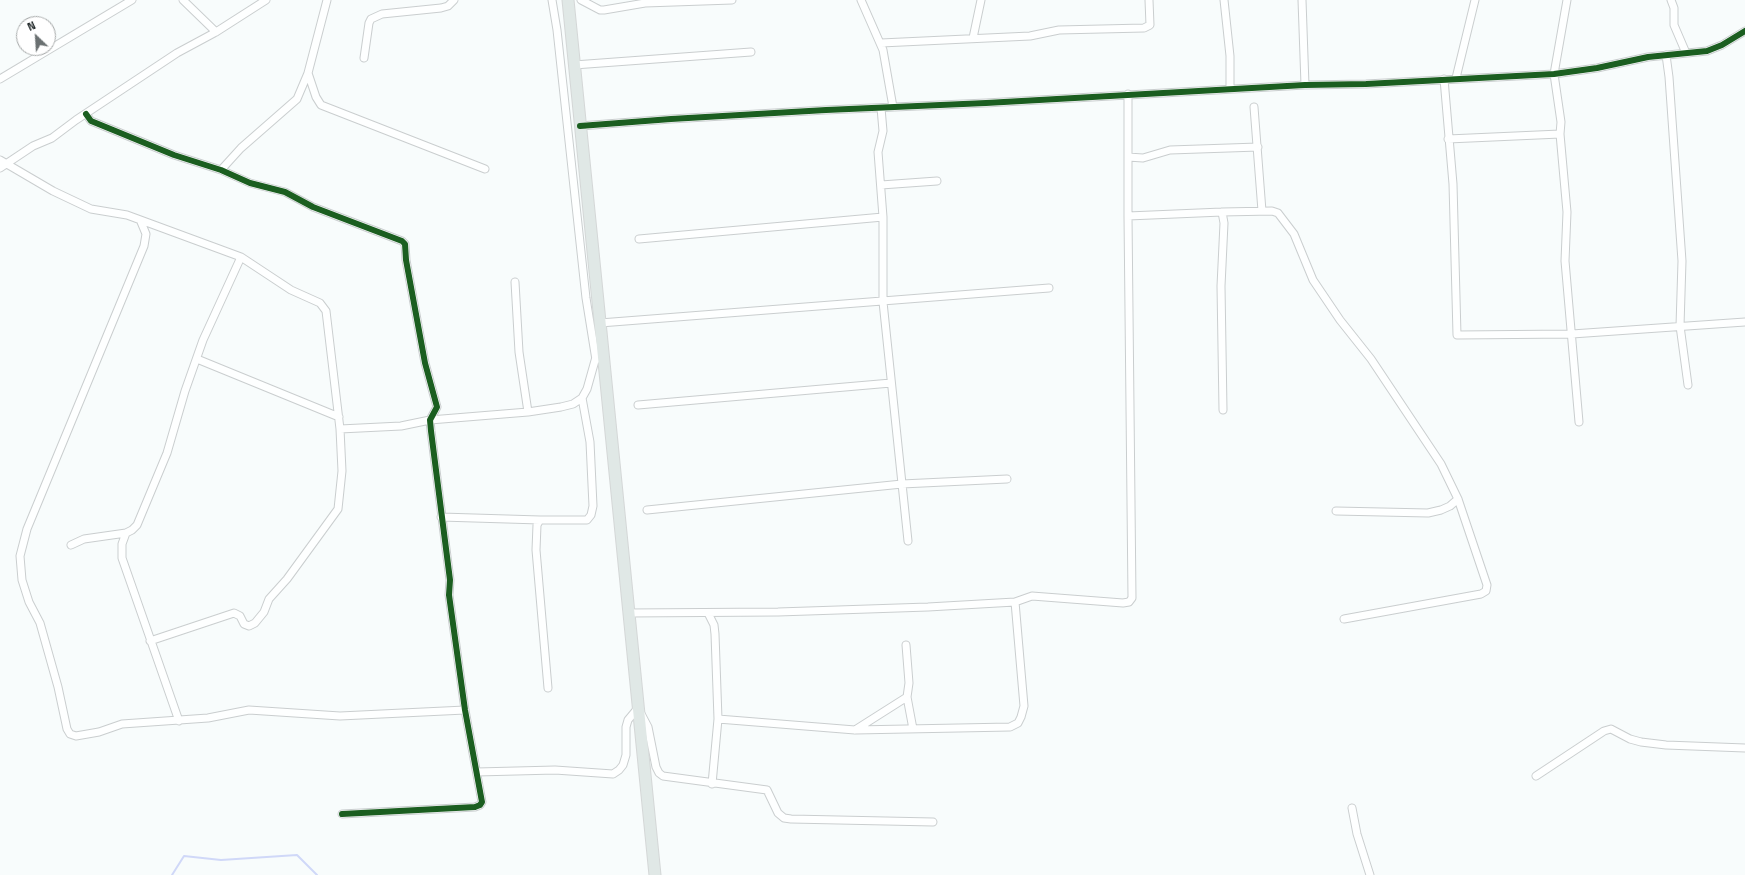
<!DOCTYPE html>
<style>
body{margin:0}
#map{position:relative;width:1745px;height:875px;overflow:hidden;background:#f8fcfc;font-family:"Titillium Web",sans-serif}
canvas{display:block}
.north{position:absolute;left:16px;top:16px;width:40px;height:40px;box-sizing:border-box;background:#fff;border:1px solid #a5a8a8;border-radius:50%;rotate:335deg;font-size:11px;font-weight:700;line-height:16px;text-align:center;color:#1e2526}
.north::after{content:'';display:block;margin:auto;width:14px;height:18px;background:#6a7071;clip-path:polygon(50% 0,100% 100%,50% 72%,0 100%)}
</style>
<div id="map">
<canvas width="1745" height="875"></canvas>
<div class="north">N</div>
</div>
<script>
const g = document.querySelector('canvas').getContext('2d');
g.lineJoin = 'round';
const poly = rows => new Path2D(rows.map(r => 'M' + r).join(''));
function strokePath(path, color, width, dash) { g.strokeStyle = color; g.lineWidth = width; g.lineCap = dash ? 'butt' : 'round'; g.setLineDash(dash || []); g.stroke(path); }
strokePath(poly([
 [172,875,184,856,221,860,297,855,317,875]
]), '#d0d8f8', 2);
const minor = poly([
 [183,0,216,32],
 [552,0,557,30,586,298,596,360],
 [581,0,600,10,604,10,645,3,732,0],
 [861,0,883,50,893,107],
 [1224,0,1230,56,1230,89],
 [1302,0,1305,85],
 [1567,0,1554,74,1561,122,1560,134,1567,212,1565,261,1579,422],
 [1671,0,1674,8,1674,25,1686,53],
 [973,38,981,0],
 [881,43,1030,36,1059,30,1144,28,1150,25,1149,0],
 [1666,55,1669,77,1682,261,1680,326,1688,385],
 [364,58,369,23,371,19,382,14,441,8,448,6,454,0],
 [574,65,751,52],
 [308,73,316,97,321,105,485,169],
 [1456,78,1475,0],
 [0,79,132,0],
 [1444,79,1453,184,1457,335,1572,334,1745,322],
 [1254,107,1262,211],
 [881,108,883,131,878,152,883,217,883,302,908,541],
 [86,114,91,121,96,123,174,155,221,170,250,183,285,192,313,207,402,241,405,244,406,260,425,363,437,407,430,420,431,431,450,580,449,595,465,710,482,802,480,805,475,807,342,814],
 [580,126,671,119,826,110,986,103,1305,85,1366,84,1554,74,1597,68,1648,57,1707,51,1722,45,1745,31],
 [1448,139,1560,134],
 [1128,157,1143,158,1170,150,1258,147],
 [0,160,53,191,91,209,127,215,241,257,291,290,320,303,326,311,340,429,342,471,338,509,287,579,269,599,264,612,255,623,249,626,244,624,240,616,234,613,150,641],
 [0,168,33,146,52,138,76,120,177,53,216,32,266,0],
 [221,170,241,148,297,99,308,73,327,0],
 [881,185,937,181],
 [1222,212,1224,223,1221,286,1223,410],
 [1128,216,1222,212,1272,211,1278,213,1294,234,1313,280,1340,320,1371,359,1441,464,1458,499,1487,585,1486,591,1481,594,1344,619],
 [141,222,146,234,144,246,27,529,20,556,22,580,29,602,40,623,58,687,67,729,70,734,76,736,99,732,122,724,208,718,249,710,340,716,465,710],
 [639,239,883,217],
 [515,282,519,352,528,412],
 [600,323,1049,288],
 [197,359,339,417],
 [638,405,891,383],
 [340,429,401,426,430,420,528,412,561,407,573,404,582,398,587,389,596,357],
 [647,510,902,484,1007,479],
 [1336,511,1428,513,1441,510,1450,506,1458,499],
 [441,517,540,520],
 [126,533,122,544,122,558,179,721],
 [71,545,84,539,126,533,132,530,137,525,167,453,185,391,203,340,241,257],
 [628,613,778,612,928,607,1015,602,1032,596,1123,603,1129,602,1132,598,1128,216,1128,94],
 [708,613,714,625,715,634,718,719,712,784],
 [906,645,909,683,907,697,913,729],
 [548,688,536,550,537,525,540,520,587,520,591,515,593,506,590,442,582,398],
 [718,719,855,730,1010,727,1018,723,1021,717,1024,706,1015,602],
 [855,730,907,697],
 [477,772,555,770,613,774,619,770,623,765,626,755,626,727,628,720,638,708,648,727,656,767,659,773,663,776,767,790,778,813,784,818,791,819,933,822],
 [1536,776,1604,731,1611,729,1630,739,1641,742,1666,745,1745,748],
 [1352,808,1357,834,1370,875]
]);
const primary = poly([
 [568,0,655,875]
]);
strokePath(minor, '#cacecf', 9);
strokePath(primary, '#d4d7d7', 13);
strokePath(minor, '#feffff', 7);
strokePath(primary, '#e0e8e6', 11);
strokePath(poly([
 [86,114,91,121,96,123,174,155,221,170,250,183,285,192,313,207,402,241,405,244,406,260,425,363,437,407,430,420,431,431,450,580,449,595,465,710,482,802,480,805,475,807,342,814],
 [580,126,671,119,826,110,986,103,1305,85,1366,84,1554,74,1597,68,1648,57,1707,51,1722,45,1745,31]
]), '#1b5e20', 6);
</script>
